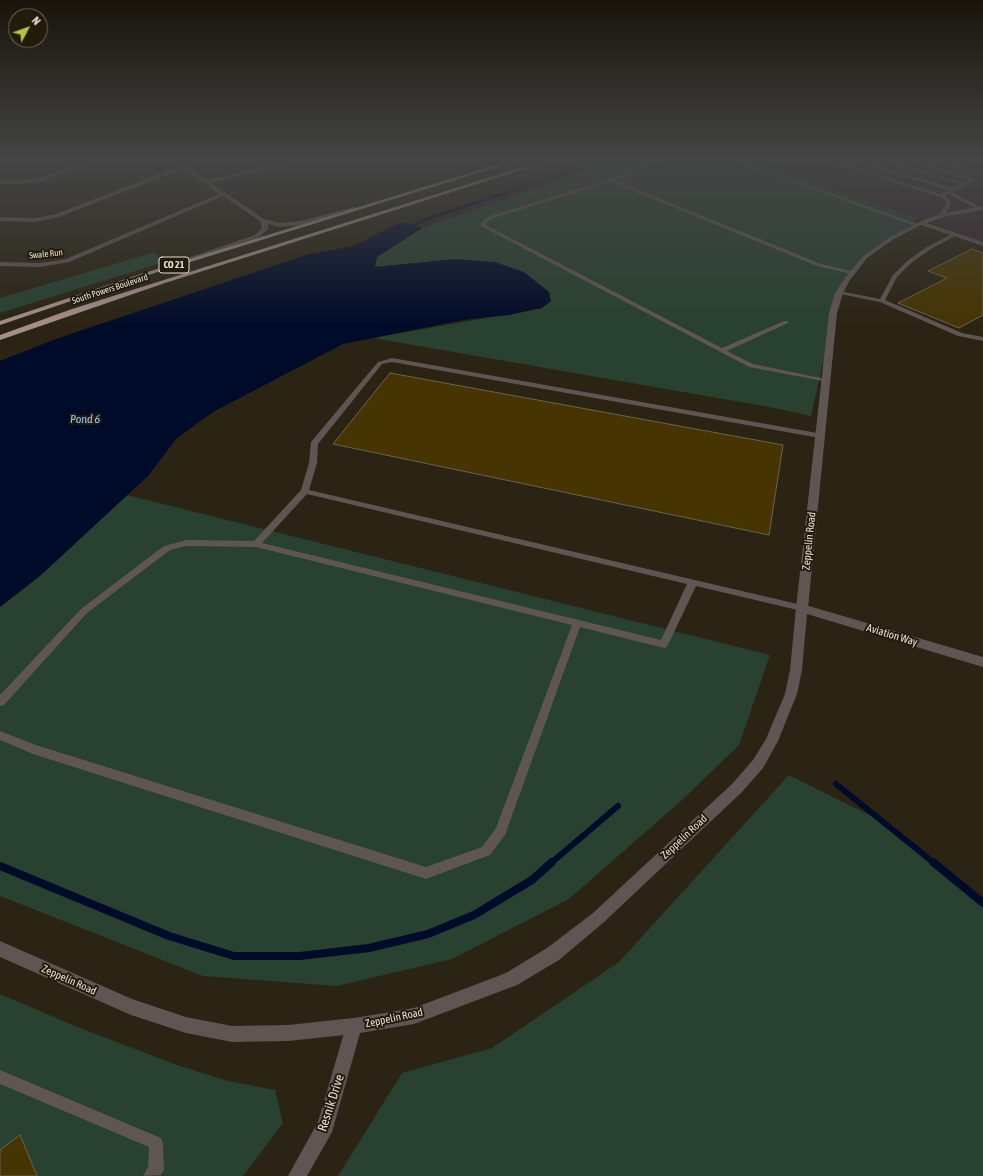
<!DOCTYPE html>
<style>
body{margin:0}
#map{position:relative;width:983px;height:1176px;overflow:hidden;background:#2b2414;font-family:"Asap Condensed",sans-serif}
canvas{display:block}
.north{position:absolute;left:8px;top:8px;width:40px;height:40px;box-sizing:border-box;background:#221b0b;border:1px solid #706a5c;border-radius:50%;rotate:49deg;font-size:11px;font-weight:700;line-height:16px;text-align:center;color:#e5e0d6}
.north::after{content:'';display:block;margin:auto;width:14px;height:18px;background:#b9c046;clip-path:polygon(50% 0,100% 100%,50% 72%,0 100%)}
</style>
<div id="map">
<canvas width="983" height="1176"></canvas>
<div class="north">N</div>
</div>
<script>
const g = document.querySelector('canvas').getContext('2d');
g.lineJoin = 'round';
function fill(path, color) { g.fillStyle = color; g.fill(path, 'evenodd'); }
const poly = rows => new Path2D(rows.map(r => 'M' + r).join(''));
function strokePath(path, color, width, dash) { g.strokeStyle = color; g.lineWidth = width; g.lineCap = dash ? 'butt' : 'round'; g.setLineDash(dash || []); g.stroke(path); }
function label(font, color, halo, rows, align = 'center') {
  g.font = font + ' "Asap Condensed",sans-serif'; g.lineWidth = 4; g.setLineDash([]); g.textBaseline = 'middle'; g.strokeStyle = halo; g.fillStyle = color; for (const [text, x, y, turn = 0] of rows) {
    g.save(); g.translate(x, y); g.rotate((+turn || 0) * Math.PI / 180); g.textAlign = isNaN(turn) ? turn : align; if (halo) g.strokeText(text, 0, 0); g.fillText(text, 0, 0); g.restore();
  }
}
fill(poly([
 [753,161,983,161,983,242,918,218]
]), '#38262e');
fill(poly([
 [614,161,753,161,918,218,907,230,879,246,856,267,839,293,811,416,775,408,373,338,542,308,456,259,375,267,377,257,422,228],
 [155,252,164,262,0,313,0,298],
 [127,495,770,655,739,745,681,801,569,899,452,959,337,986,203,976,0,896,0,607,41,575],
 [789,775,885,823,983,904,983,1176,338,1176,402,1073,492,1048,619,962],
 [0,994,75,1026,174,1064,228,1081,275,1090,283,1123,243,1176,0,1176]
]), '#284130');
fill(poly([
 [401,222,422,228,377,257,375,267,456,259,495,262,524,272,549,292,551,301,542,308,509,315,464,320,343,344,213,412,177,438,148,476,41,575,0,607,0,361,56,339,306,255,353,246]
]), '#000b29');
strokePath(poly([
 [407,228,427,219,601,161]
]), '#000b29', 3);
strokePath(poly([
 [836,784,934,863],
 [551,863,618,806]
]), '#000b29', 6);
strokePath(poly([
 [933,862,983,903],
 [0,866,169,936,234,956,300,956,369,948,428,934,474,915,532,880,552,862]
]), '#000b29', 8);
const building = poly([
 [972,249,983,253,983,315,959,328,898,303,947,278,928,271,972,249],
 [390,373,783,445,769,535,333,444,390,373],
 [20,1135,37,1176,0,1176,0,1150,20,1135]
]);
fill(building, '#463402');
strokePath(building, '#6c6351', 1);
fill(poly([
 [653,161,660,161,637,169,633,171,629,176,615,180,821,264,855,272,852,274,817,266,611,182,494,218,486,223,486,225,722,348,784,321,788,321,788,323,727,351,753,364,826,379,829,381,828,382,749,367,481,226,481,222,490,216,625,174,629,169,633,167,653,161],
 [734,161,741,161,920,225,915,226,734,161],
 [826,161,833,161,940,194,948,190,854,161,861,161,952,188,960,184,883,161,890,161,964,183,969,180,909,161,916,161,975,179,975,181,952,192,981,208,977,209,948,194,945,195,951,203,944,216,940,216,939,215,947,203,943,198,826,161],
 [936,161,943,161,983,173,983,175,936,161],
 [952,234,957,235,931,249,911,263,897,277,885,300,962,333,983,337,983,341,958,336,880,302,836,293,839,291,880,299,893,275,907,261,927,247,952,234],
 [392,358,823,434,824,436,820,438,392,362,382,364,318,444,317,463,309,490,802,605,807,608,805,610,802,611,696,586,667,647,664,648,580,627,505,835,490,855,426,879,33,754,0,740,0,731,36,745,426,867,482,847,496,828,572,625,256,547,186,546,170,550,87,613,4,705,0,706,0,695,81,609,164,546,186,540,254,541,301,490,309,463,311,442,378,362,392,358],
 [307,494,687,584,661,640,262,543,307,494],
 [0,1070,161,1138,163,1143,164,1170,161,1175,143,1176,148,1167,149,1147,0,1084,0,1070]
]), '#5f5553');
fill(poly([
 [90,161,99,161,43,181,24,184,0,184,0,180,24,180,42,177,90,161],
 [172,161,179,161,207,180,289,161,299,161,211,183,264,219,280,223,300,221,354,207,357,209,300,225,280,227,268,224,268,229,259,237,186,262,182,262,182,260,255,235,262,228,260,221,223,196,69,262,40,267,0,266,0,262,40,263,66,259,219,194,183,169,59,217,35,222,0,221,0,217,35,218,56,214,179,166,172,161],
 [983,206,983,210,943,217,927,223,983,242,983,246,921,225,894,239,867,258,850,280,843,293,837,313,808,608,806,611,798,611,796,608,829,313,835,293,845,278,863,256,890,237,919,222,940,214,983,206],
 [354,1018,360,1020,362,1026,332,1132,307,1176,288,1176,318,1122,346,1026,348,1020,354,1018]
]), '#5f5553');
fill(poly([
 [802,604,983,657,983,667,807,614,802,670,797,694,778,741,763,768,742,792,603,923,559,960,517,985,414,1024,354,1034,288,1041,232,1042,186,1033,131,1015,0,957,0,941,132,999,186,1017,232,1026,288,1025,354,1018,414,1008,506,973,547,948,593,913,732,784,753,760,766,739,785,694,790,670,796,608,798,605,802,604]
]), '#5f5553');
fill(poly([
 [508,161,517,161,145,276,0,325,0,321,141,274,508,161],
 [541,161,550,161,165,283,0,340,0,335,72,309,541,161]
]), '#a48e8a');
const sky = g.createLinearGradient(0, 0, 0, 326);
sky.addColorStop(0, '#18140b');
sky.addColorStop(0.49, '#444545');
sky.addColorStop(1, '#44454500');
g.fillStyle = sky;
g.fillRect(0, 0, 983, 326);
label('9px', '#e5e0d6', '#221b0b', [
 ["Swale Run",46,254,-6],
 ["South Powers Boulevard",110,289,-18]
]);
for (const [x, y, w] of [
 [174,265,30]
]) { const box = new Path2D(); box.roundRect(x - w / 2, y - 8, w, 16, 3); g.fillStyle = '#221b0b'; g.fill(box); strokePath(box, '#e5e0d6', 1); }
label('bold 10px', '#e5e0d6', null, [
 ["CO 21",174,265]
]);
label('11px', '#e5e0d6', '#221b0b', [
 ["Zeppelin Road",809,541,-84],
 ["Aviation Way",892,635,17],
 ["Zeppelin Road",684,837,-43],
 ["Zeppelin Road",69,980,24],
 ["Zeppelin Road",394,1018,-12]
]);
label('italic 12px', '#96c2fd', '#221b0b', [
 ["Pond 6",85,419]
]);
label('13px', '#e5e0d6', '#221b0b', [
 ["Resnik Drive",331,1103,-72]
]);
</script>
